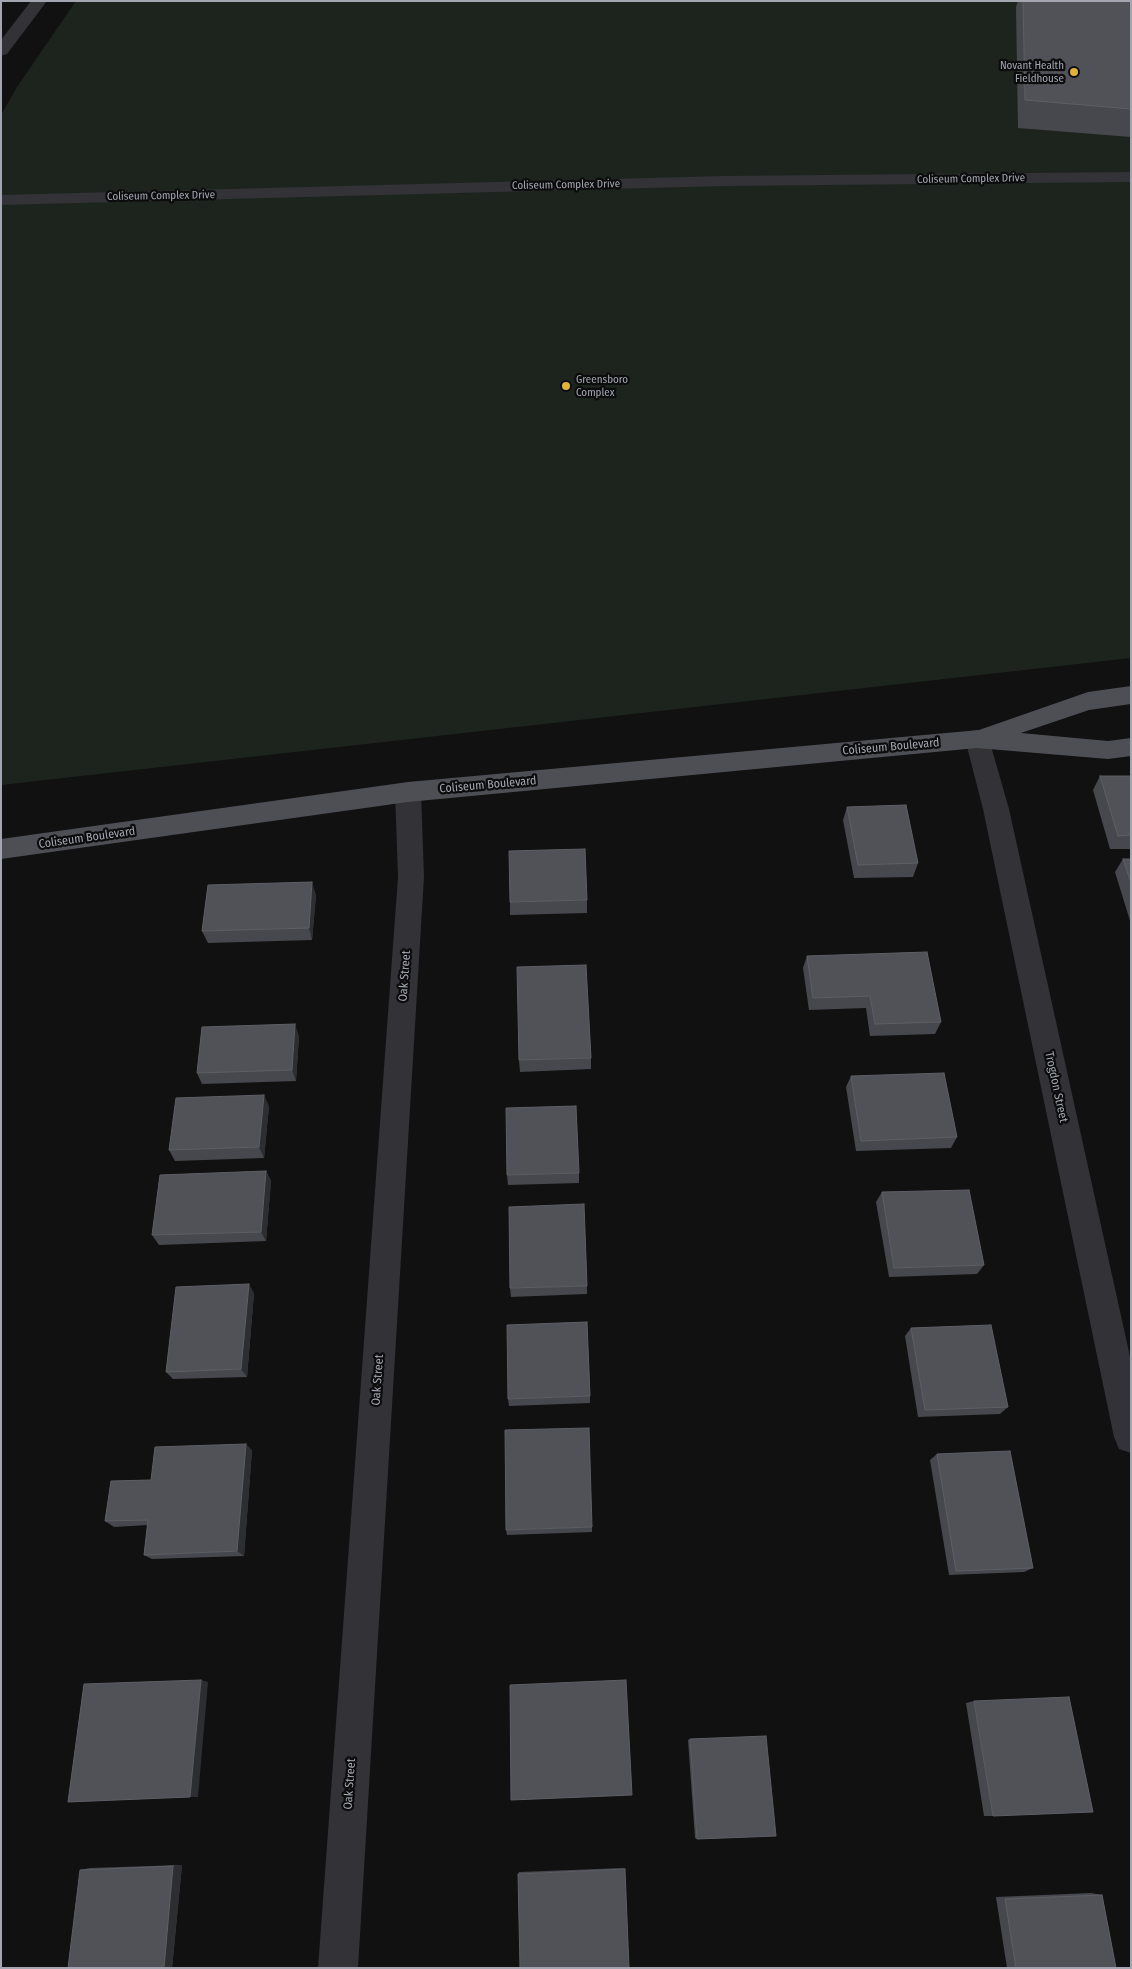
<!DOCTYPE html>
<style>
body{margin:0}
#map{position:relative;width:1132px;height:1969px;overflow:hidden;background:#111112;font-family:"Fira Sans Condensed",sans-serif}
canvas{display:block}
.frame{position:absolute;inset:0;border:2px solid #a3a6b1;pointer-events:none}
</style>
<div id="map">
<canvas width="1132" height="1969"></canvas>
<div class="frame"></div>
</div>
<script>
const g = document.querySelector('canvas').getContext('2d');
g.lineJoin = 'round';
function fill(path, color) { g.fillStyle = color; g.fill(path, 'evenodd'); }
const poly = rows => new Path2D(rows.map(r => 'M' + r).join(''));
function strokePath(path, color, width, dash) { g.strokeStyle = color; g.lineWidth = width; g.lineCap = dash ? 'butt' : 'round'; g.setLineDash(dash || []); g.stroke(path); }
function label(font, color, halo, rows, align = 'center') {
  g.font = font + ' "Fira Sans Condensed",sans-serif'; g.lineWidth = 4.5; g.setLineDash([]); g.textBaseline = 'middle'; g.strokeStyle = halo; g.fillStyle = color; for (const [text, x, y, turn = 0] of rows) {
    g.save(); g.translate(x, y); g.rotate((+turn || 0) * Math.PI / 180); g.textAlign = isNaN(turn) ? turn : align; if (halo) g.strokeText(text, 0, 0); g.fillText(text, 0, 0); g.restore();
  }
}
fill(poly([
 [76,1,1131,1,1131,658,1,785,1,115,17,87]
]), '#1d241e');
fill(poly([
 [31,1,47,1,7,54,1,56,1,40,31,1],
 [1131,172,1131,182,724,186,1,205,1,195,724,176,1131,172],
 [977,730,986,732,989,739,1009,809,1131,1361,1131,1453,1119,1449,1114,1437,983,809,965,739,968,732,977,730],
 [408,782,417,785,421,792,424,877,358,1968,318,1968,398,877,395,792,399,785,408,782]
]), '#323237');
fill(poly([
 [1131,686,1131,704,1089,710,1021,733,1108,741,1131,738,1131,756,1108,759,977,748,408,802,1,859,1,839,408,782,979,730,1088,692,1131,686]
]), '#4e4f55');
fill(poly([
 [1018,1,1131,1,1131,137,1018,128,1016,7],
 [1100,776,1131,776,1131,849,1110,849,1093,790],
 [847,807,918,863,913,877,854,878,843,820],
 [1123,859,1131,859,1131,924,1115,872],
 [316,895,312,940,208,943,202,931],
 [587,900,587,913,510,915,510,902],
 [807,956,941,1022,935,1034,870,1036,866,1008,809,1010,803,968],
 [299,1036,296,1081,202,1084,197,1073],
 [591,1058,591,1069,520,1072,519,1060],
 [851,1076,957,1137,951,1148,856,1151,846,1087],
 [269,1106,264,1158,175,1161,169,1150],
 [266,1171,271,1181,266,1241,159,1245,152,1235],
 [579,1173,579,1183,508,1185,507,1175],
 [882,1192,984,1265,977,1274,889,1277,876,1202],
 [587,1286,587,1294,511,1297,510,1288],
 [254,1293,247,1377,173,1379,166,1372],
 [911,1328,1008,1407,1000,1414,918,1417,905,1336],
 [590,1396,590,1403,509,1406,508,1399],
 [252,1450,244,1556,152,1559,144,1555,148,1525,114,1527,105,1521,151,1480],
 [937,1454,1033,1568,1024,1572,949,1575,930,1460],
 [592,1527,592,1532,507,1535,506,1530],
 [974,1701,993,1816,984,1816,966,1703],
 [690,1739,697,1839,695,1838,688,1740],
 [182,1865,172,1968,80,1870,90,1868],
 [623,1868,625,1869,518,1874,519,1872],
 [1091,1893,1102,1895,1116,1968,1007,1968,996,1897]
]), '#47484d');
fill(poly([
 [312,882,316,895,312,940,309,928],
 [295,1024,299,1036,296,1081,292,1070],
 [264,1095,269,1106,264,1158,259,1147],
 [266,1171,271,1181,266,1241,261,1232],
 [249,1284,254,1293,247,1377,241,1369],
 [246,1444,252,1450,244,1556,237,1551],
 [201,1680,208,1682,198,1797,190,1797],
 [182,1865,172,1968,164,1968,173,1866]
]), '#2d2e31');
const building = poly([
 [1023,1,1131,1,1131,109,1025,100,1023,1],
 [1100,776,1131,776,1131,835,1118,836,1100,776],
 [906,805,918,863,858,865,847,807,906,805],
 [585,849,587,900,510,902,509,851,585,849],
 [1123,859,1131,859,1131,883,1123,859],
 [312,882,309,928,202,931,208,885,312,882],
 [927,952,941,1022,875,1024,870,996,813,998,807,956,927,952],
 [586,965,591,1058,519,1060,517,967,586,965],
 [295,1024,292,1070,197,1073,202,1027,295,1024],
 [944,1073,957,1137,861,1141,851,1076,944,1073],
 [264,1095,259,1147,169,1150,176,1098,264,1095],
 [576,1106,579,1173,507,1175,506,1108,576,1106],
 [266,1171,261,1232,152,1235,160,1175,266,1171],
 [969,1190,984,1265,894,1268,882,1192,969,1190],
 [584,1204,587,1286,510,1288,509,1207,584,1204],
 [249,1284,241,1369,166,1372,176,1287,249,1284],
 [587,1322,590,1396,508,1399,507,1325,587,1322],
 [991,1325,1008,1407,925,1410,911,1328,991,1325],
 [589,1428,592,1527,506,1530,505,1430,589,1428],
 [246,1444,237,1551,144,1555,148,1520,105,1521,111,1481,151,1480,155,1447,246,1444],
 [1010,1451,1033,1568,956,1571,937,1454,1010,1451],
 [201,1680,190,1797,68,1802,84,1684,201,1680],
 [626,1680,632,1795,511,1800,510,1685,626,1680],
 [1069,1697,1093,1812,993,1816,974,1701,1069,1697],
 [766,1736,776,1836,697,1839,690,1739,766,1736],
 [173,1866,164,1968,68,1968,80,1870,173,1866],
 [625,1869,629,1968,520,1968,518,1874,625,1869],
 [1102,1895,1116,1968,1016,1968,1005,1899,1102,1895]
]);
fill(building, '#515257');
strokePath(building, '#5e5f65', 1);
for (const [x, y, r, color] of [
 [1074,72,5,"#e1b439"],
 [566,386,5,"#e1b439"]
]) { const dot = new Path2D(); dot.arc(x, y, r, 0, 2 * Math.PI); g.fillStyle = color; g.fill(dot); strokePath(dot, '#0c0c0d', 2); }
label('11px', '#a3a6b1', '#0c0c0d', [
 ["Novant Health",1064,66],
 ["Fieldhouse",1064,79],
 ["Greensboro",576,380,"left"],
 ["Complex",576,393,"left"]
], 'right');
label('11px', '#a3a6b1', '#0c0c0d', [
 ["Coliseum Complex Drive",971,179,-1],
 ["Coliseum Complex Drive",566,185,-1],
 ["Coliseum Complex Drive",161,196,-1]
]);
label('12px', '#a3a6b1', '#0c0c0d', [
 ["Coliseum Boulevard",891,747,-5],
 ["Coliseum Boulevard",488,785,-5],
 ["Coliseum Boulevard",87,838,-8],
 ["Oak Street",405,976,-86],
 ["Trogdon Street",1056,1087,78],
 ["Oak Street",378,1380,-86],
 ["Oak Street",350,1784,-86]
]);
</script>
